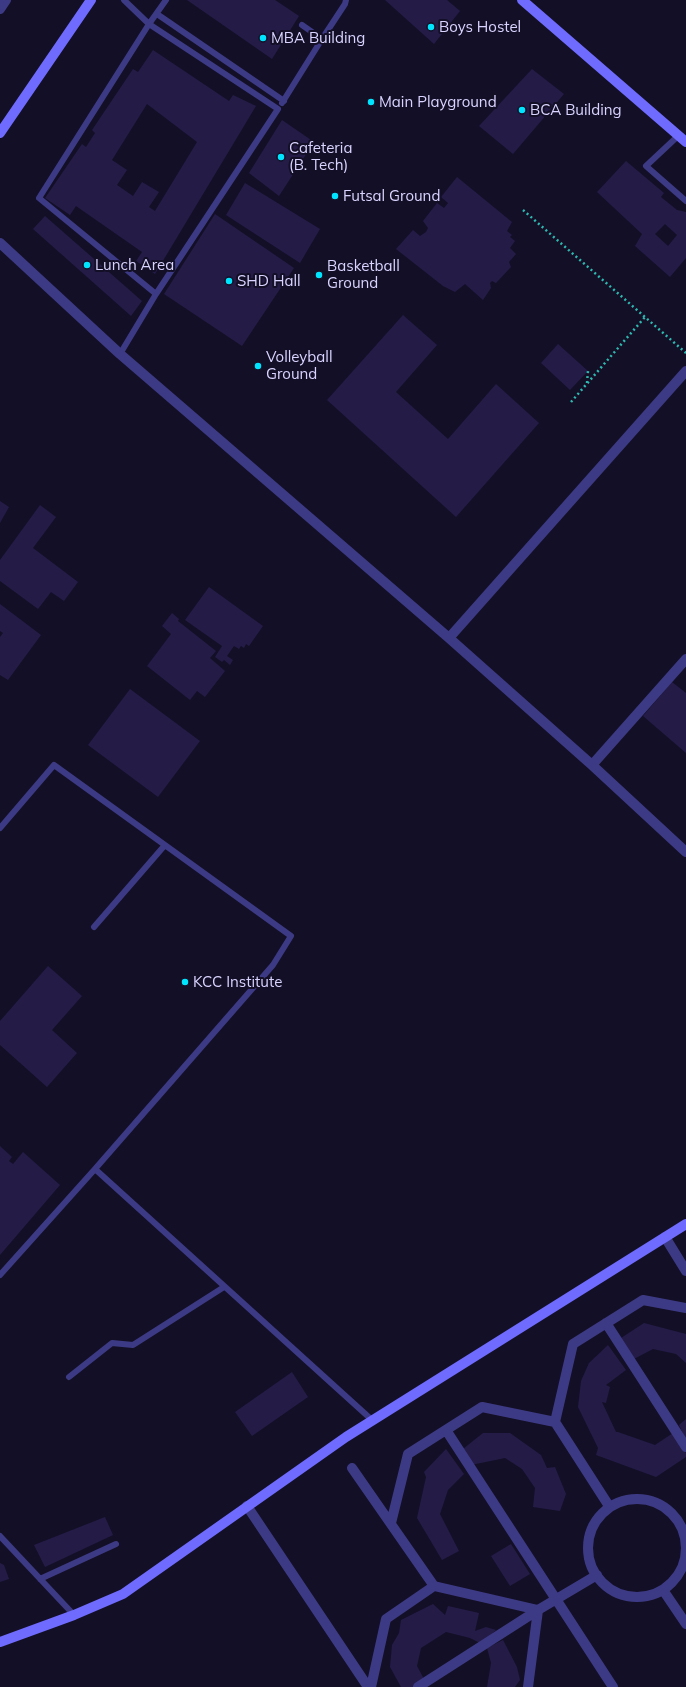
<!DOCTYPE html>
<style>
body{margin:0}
canvas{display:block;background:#130f26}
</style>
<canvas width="686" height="1687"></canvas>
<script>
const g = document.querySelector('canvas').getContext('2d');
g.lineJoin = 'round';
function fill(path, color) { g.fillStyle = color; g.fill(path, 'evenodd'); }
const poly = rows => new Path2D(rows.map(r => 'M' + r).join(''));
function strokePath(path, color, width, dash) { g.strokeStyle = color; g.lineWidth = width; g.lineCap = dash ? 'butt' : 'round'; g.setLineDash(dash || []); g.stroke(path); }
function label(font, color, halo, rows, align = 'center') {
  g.font = font + ' Mulish,sans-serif'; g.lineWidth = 4; g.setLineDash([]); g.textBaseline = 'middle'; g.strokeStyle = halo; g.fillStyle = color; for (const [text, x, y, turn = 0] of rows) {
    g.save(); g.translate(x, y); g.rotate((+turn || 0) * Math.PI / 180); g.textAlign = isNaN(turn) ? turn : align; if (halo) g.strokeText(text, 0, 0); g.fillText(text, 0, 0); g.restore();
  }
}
fill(poly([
 [187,0,275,0,299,16,272,59],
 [385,0,447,0,460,11,434,44],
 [153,50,229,101,233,95,256,106,155,274,136,261,142,252,76,206,70,215,45,198,82,144,86,147,95,133,92,130,133,69,138,72],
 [147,104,197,142,155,211,149,207,159,192,142,182,133,196,117,185,127,170,112,160],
 [532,69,564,94,513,154,479,126],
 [282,120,314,142,279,196,249,173],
 [626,161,664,193,661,197,677,210,686,212,686,258,670,277,635,246,642,234,597,192],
 [665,224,677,235,668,246,655,234],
 [457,177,512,222,507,231,512,235,510,237,515,241,510,248,516,254,509,262,511,267,496,283,492,281,490,283,491,288,483,300,465,284,455,292,443,286,396,249,413,230,420,236,426,232,428,228,423,221,437,203,444,208,448,203,441,197],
 [245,183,320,229,300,263,226,215],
 [215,214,294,268,242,346,164,294],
 [45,216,142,301,131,316,33,229],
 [403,315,437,345,396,392,448,439,496,384,539,423,456,517,327,400],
 [558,344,588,371,570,390,541,363],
 [0,501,9,507,0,523],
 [40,505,56,517,33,548,78,582,64,601,51,592,38,609,0,581,0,560],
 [209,587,263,626,249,646,246,644,244,648,241,646,239,649,234,646,227,656,233,660,230,665,224,660,222,662,215,657,222,646,185,620],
 [0,604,41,635,8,680,0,675,0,637,3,633,0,631],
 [172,613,179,619,178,621,216,651,210,658,225,671,205,697,197,691,190,700,147,666,171,634,162,626],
 [672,682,686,693,686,753,643,716],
 [130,689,200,741,158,797,88,745],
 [48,966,82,996,52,1030,77,1053,47,1087,0,1045,0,1021],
 [0,1146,12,1157,9,1161,13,1164,23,1152,60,1185,0,1255],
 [644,1323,686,1334,686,1363,676,1354,653,1349,632,1360,621,1338],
 [608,1345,626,1370,606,1385,610,1387,606,1403,602,1402,616,1432,618,1432,655,1445,673,1433,686,1453,686,1457,656,1477,596,1455,598,1448,578,1407,581,1381,589,1363],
 [292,1372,308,1397,252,1436,235,1412],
 [686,1419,686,1440,679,1425],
 [483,1433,510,1433,541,1455,547,1468,555,1467,566,1494,560,1511,533,1507,535,1488,522,1469,505,1458,471,1465,463,1449],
 [446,1449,464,1474,448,1490,440,1514,459,1551,442,1560,417,1518,426,1477,424,1472],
 [105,1517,113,1535,45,1567,34,1545],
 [511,1544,530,1574,510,1586,491,1556],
 [0,1563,4,1565,9,1579,0,1582],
 [433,1604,445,1615,448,1606,479,1613,475,1631,486,1627,496,1630,482,1644,470,1638,446,1632,421,1648,417,1666,424,1679,414,1687,401,1687,390,1667,392,1645,399,1633,401,1620],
 [503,1640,517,1667,520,1680,515,1687,487,1687,491,1663,487,1648]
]), '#241b47');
strokePath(poly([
 [523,210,686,353],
 [587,383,588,371],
 [571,402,645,317]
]), '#2fb8b0', 2.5, [2, 3]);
strokePath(poly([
 [157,14,284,101],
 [302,25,322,39],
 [282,103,322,39,345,4,346,0],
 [678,136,646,166,686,201],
 [156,294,39,198,149,24,166,0],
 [120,354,156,294,278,109,149,24,124,0],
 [0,828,54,765,291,936,273,965,95,1169,372,1420],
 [94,927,165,845],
 [0,1275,95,1169],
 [69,1377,112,1343,133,1345,224,1287],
 [0,1536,74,1615],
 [40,1579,116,1544]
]), '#3d3a85', 6);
strokePath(poly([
 [0,9,6,0],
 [0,243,120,354,449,638,592,765,686,852],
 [449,638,686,371],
 [592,765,686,659],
 [665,1237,686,1271],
 [606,1323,686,1447],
 [446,1430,613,1687],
 [352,1468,434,1586],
 '588 1548a49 49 0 1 1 98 0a49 49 0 1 1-98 0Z',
 [247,1506,368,1687],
 [609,1506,555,1422,573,1344,643,1300,686,1308],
 [391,1523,408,1454,482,1407,555,1422],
 [663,1590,686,1624],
 [371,1687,386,1619,434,1586,538,1610,528,1687],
 [418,1687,538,1610,597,1575]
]), '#3d3a85', 10);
strokePath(poly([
 [522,0,686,142],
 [0,133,91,0],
 [0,1642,74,1615,123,1594,346,1437,686,1224]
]), '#6f6bff', 10);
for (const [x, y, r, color] of [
 [431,27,4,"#00e5ff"],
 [263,38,4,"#00e5ff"],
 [371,102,4,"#00e5ff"],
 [522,110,4,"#00e5ff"],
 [281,157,4,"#00e5ff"],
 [335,196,4,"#00e5ff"],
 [87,265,4,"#00e5ff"],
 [319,275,4,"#00e5ff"],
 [229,281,4,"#00e5ff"],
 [258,366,4,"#00e5ff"],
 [185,982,4,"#00e5ff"]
]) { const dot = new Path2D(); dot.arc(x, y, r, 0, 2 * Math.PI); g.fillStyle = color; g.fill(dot); strokePath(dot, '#130f26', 1.5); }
label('15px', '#d9d4ff', '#130f26', [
 ["Boys Hostel",439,27],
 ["MBA Building",271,38],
 ["Main Playground",379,102],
 ["BCA Building",530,110],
 ["Cafeteria",289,148],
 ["(B. Tech)",289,165],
 ["Futsal Ground",343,196],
 ["Lunch Area",95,265],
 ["Basketball",327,266],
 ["Ground",327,283],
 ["SHD Hall",237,281],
 ["Volleyball",266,357],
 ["Ground",266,374],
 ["KCC Institute",193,982]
], 'left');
</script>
